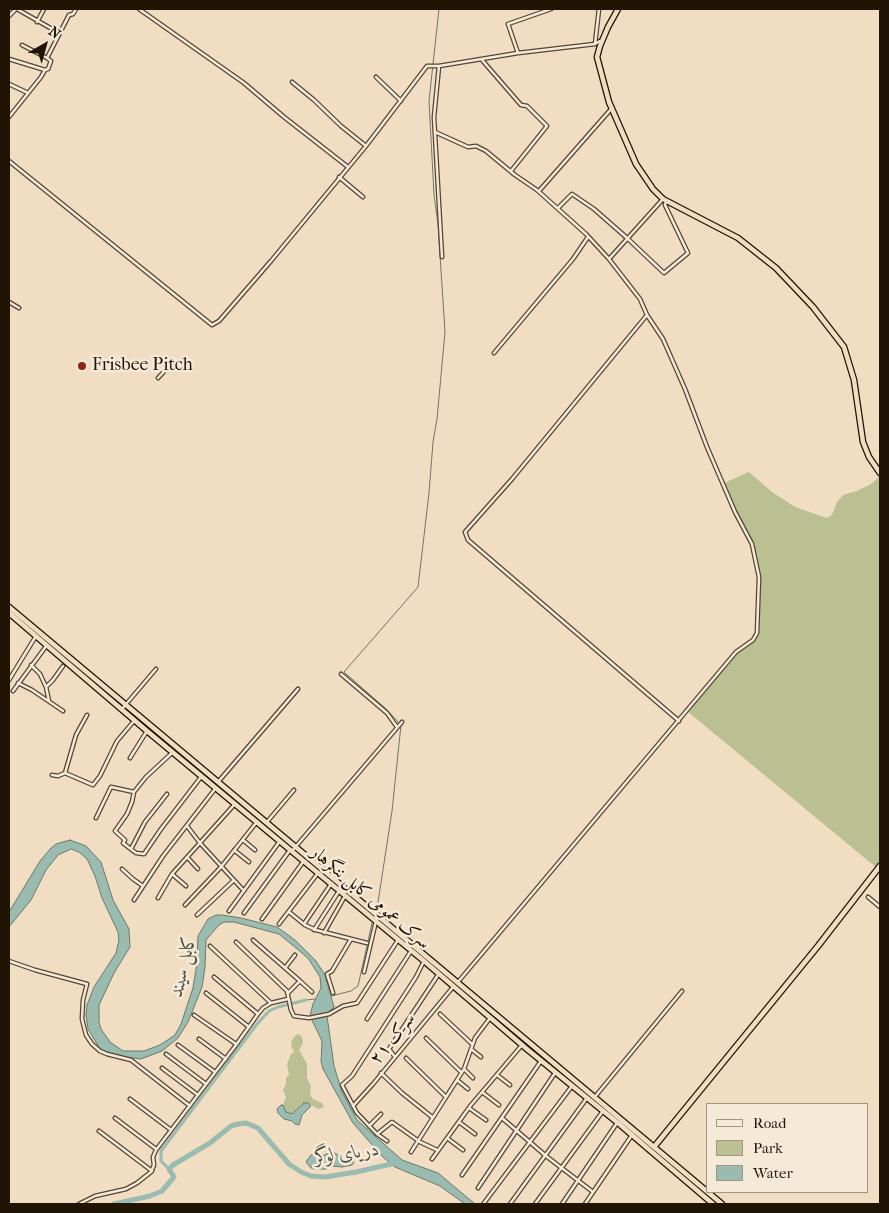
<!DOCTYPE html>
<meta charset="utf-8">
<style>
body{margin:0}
#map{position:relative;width:889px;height:1213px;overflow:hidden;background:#f0ddc2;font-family:"IM FELL French Canon",serif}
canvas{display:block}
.frame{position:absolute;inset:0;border:10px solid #201405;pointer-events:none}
.legend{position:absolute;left:706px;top:1103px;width:162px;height:90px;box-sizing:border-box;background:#f5e9d7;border:1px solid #a09483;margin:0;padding:6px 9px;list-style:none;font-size:15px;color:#201405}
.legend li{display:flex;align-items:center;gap:10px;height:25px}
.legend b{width:25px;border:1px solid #a09483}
.north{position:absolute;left:20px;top:20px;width:50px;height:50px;-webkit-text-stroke:4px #f5e9d7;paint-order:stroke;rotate:38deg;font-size:14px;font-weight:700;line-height:20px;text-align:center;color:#201405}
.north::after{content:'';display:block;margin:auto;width:18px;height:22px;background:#201405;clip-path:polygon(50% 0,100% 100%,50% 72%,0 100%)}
</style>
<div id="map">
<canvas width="889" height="1213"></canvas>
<div class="frame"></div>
<ul class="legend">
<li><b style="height:6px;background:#f5e9d7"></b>Road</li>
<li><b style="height:14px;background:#bbc093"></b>Park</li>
<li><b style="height:14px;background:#9abcb0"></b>Water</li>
</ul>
<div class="north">N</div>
</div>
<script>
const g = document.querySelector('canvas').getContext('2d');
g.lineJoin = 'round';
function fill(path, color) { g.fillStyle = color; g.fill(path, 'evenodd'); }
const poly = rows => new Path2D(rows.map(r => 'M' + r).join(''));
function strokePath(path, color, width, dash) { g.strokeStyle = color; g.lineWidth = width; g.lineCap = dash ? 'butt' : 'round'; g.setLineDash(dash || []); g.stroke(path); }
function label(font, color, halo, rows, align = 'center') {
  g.font = font + ' "IM FELL French Canon",Amiri,serif'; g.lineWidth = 5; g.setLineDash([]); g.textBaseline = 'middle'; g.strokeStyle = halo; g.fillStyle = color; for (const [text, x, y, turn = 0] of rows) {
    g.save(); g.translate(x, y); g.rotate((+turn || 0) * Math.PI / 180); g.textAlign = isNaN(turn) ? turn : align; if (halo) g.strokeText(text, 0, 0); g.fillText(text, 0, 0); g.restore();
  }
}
fill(poly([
 [749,472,772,492,795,507,827,518,832,515,837,502,843,495,857,491,871,484,880,476,880,866,878,869,687,711,736,652,753,640,757,633,759,577,752,544,735,512,724,483],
 [299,1034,302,1037,303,1043,299,1050,307,1064,307,1078,311,1086,310,1094,313,1099,322,1103,324,1107,318,1109,308,1103,302,1104,297,1110,292,1114,284,1111,283,1105,286,1097,283,1090,286,1084,286,1078,289,1075,287,1064,291,1054,294,1052,291,1046,292,1040,296,1035]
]), '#bbc093');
const water = poly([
 [70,840,86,846,101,862,113,900,129,929,130,947,114,973,99,1005,99,1022,101,1029,110,1042,123,1051,144,1051,160,1045,175,1035,181,1024,193,988,197,963,198,936,208,919,216,915,222,915,241,918,277,927,295,940,316,961,325,975,334,1007,327,1014,327,1016,334,1066,342,1092,357,1120,402,1160,438,1173,475,1204,465,1204,440,1186,395,1167,383,1157,353,1123,323,1069,321,1061,322,1041,310,1016,313,1004,321,988,320,977,308,958,279,934,234,922,224,922,219,925,206,940,205,967,202,987,188,1022,178,1038,162,1051,141,1059,116,1056,100,1049,88,1029,86,1015,87,1005,94,987,116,953,119,940,118,932,102,898,95,876,87,859,79,852,71,849,58,855,46,870,31,900,9,927,9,912,40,861,51,848,56,844,70,840],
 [304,1103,308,1103,311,1106,302,1115,299,1125,295,1124,292,1121,284,1119,278,1113,277,1109,281,1105,283,1105,286,1112,292,1114,304,1103],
 [333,1152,341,1157,351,1158,354,1162,352,1165,342,1167,331,1166,326,1169,315,1169,311,1168,306,1162,311,1155,316,1154,321,1156,333,1152]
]);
fill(water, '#9abcb0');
strokePath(water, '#69796c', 1);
strokePath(poly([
 [377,909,392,811,401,725,385,708,344,672,418,587,429,493,433,442,437,419,445,332,438,224,434,195,429,101,439,9],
 [331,996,351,991,358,986,372,923],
 [306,1000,315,999]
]), '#69796c', 1);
strokePath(poly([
 [169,1169,161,1161,161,1151,257,1024,269,1011,278,1007,306,1000]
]), '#9abcb0', 3);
strokePath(poly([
 [114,1204,150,1196,162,1191,174,1177,169,1169,173,1165,210,1143,231,1126,238,1124,246,1123,258,1128,289,1164,301,1172,311,1176,325,1177,356,1172,396,1163]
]), '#9abcb0', 5);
const minor = poly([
 [17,9,59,33],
 [139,9,244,83,284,117,348,167],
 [9,16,16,9],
 [37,22,44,9],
 [595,44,599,9],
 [22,45,47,58],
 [518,53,508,24,551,9],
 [9,59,45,70],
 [482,60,521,105,527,106,547,126,511,171],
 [439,66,434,117,442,257],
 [376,77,401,101],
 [292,82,314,100,341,126,366,146],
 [9,84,28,93],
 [9,117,41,77,45,70,48,69,51,61,47,58,69,15,73,14,76,9],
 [435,132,468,147,476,146,486,151,515,175,537,190,586,234,609,259,640,299,647,315,663,339,685,389,707,447,735,512,752,544,759,577,757,633,753,640,736,652,458,982],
 [9,161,212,325,219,321,271,261,366,146,427,66,439,66,518,53,595,44,600,41],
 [339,177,363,197],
 [539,191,612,108],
 [558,208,572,194,594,209,627,238,664,273,688,253,665,205,666,201],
 [609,259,663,199],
 [9,302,19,308],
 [647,315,512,479,465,532,468,540,679,721],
 [494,353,573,259,588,237],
 [158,378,169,366],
 [31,665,40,674,46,687,49,701],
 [341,674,387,713,397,727],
 [9,680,36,636],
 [18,683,32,690,63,711],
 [46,687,53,680,63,666],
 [13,691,47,645],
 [122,709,156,669],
 [173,752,146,777,134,792,132,802,127,814,115,831,125,840,123,843,136,853,144,854,161,829,201,777],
 [130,758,147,731],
 [65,773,76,735,87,715],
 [52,775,58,776,65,773,93,785,100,776,117,741,134,721],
 [218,782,298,689],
 [96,818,111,787,134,792],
 [267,822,294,790],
 [187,826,200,843,244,891],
 [243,840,255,850],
 [131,849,145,822,167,794],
 [234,850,249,862],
 [292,851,402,722],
 [187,857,198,869],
 [122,869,133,879,143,886],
 [172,874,186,886],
 [868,897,880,907],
 [158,898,172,874,234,805],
 [134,900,163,856,215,789],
 [185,905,221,867,256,823],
 [229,911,280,841],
 [289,912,305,925,316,930,367,943],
 [244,913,290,850],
 [197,915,233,881],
 [262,919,303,862],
 [279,924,318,873],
 [304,924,331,884],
 [314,930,339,891],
 [324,933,345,896],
 [253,940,300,981,288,993],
 [236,942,287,991,291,1010,294,1016,309,1018,329,1014,343,1006,357,1003,398,940],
 [210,946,271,1003],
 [9,961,35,970,87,984,83,1000,82,1019,86,1035,92,1044,100,1051,107,1054,131,1060,190,1106],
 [285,968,295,955],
 [364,972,376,921],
 [214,977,258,1014],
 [300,981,312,992],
 [206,993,249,1027],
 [333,993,327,974,332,971,351,939],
 [440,1014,472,1044],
 [194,1015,236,1044],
 [367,1019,411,951],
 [426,1038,461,1072],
 [199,1039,226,1059],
 [178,1045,215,1072],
 [471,1049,481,1057],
 [166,1054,206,1084],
 [395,1057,389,1049,438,975],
 [406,1058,446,1097],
 [162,1068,198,1095],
 [464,1069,473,1078],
 [381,1073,402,1093,432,1117],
 [497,1075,510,1085],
 [457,1080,468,1089],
 [482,1092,499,1105],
 [594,1098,682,991],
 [130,1099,171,1130],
 [353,1106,373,1084,453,987],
 [469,1108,486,1120],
 [115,1118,156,1149],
 [502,1118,546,1156,593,1192],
 [459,1122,475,1134],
 [369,1126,381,1114],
 [99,1131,152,1171],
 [377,1134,392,1122,420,1142,437,1150],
 [447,1138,463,1150],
 [387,1141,377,1134,357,1113,342,1085,352,1076,416,977,424,961],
 [411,1152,464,1069,475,1038,490,1018],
 [432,1159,471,1105,522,1045],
 [462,1175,541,1061],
 [478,1188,555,1073],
 [484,1203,572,1086],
 [79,1204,95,1196,126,1189,137,1183,151,1172,154,1165,153,1157,156,1150,236,1045,258,1014,263,1008,271,1003,288,999],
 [510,1204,587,1098],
 [535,1204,603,1111],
 [562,1204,617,1123],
 [585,1204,632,1135]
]);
const highway = poly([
 [618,9,608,27,600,46,597,57,609,102,636,164,653,189,663,199,738,238,776,268,813,307,844,347,854,380,863,442,869,457,880,473],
 [9,607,722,1204],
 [9,613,147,731,424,961,528,1050,618,1123,713,1204],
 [654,1147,818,946,880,866]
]);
strokePath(minor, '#544634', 5);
strokePath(highway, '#201405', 7);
strokePath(minor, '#f5e9d7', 2.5);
strokePath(highway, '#f0ddc2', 4.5);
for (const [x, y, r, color] of [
 [82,366,5,"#8f2418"]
]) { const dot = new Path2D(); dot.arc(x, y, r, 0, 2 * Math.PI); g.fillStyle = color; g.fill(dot); strokePath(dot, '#f5e9d7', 2); }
label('18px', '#201405', '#f5e9d7', [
 ["Frisbee Pitch",92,366]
], 'left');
label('18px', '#201405', '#f5e9d7', [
 ["سرک عمومی کابل ننگرهار",370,898,40],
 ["سرک ۲۱",393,1039,-51]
]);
label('italic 19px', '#4b4f41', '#f5e9d7', [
 ["کابل سيند",184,966,-77],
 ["دریای لوگر",347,1154,-7]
]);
</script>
